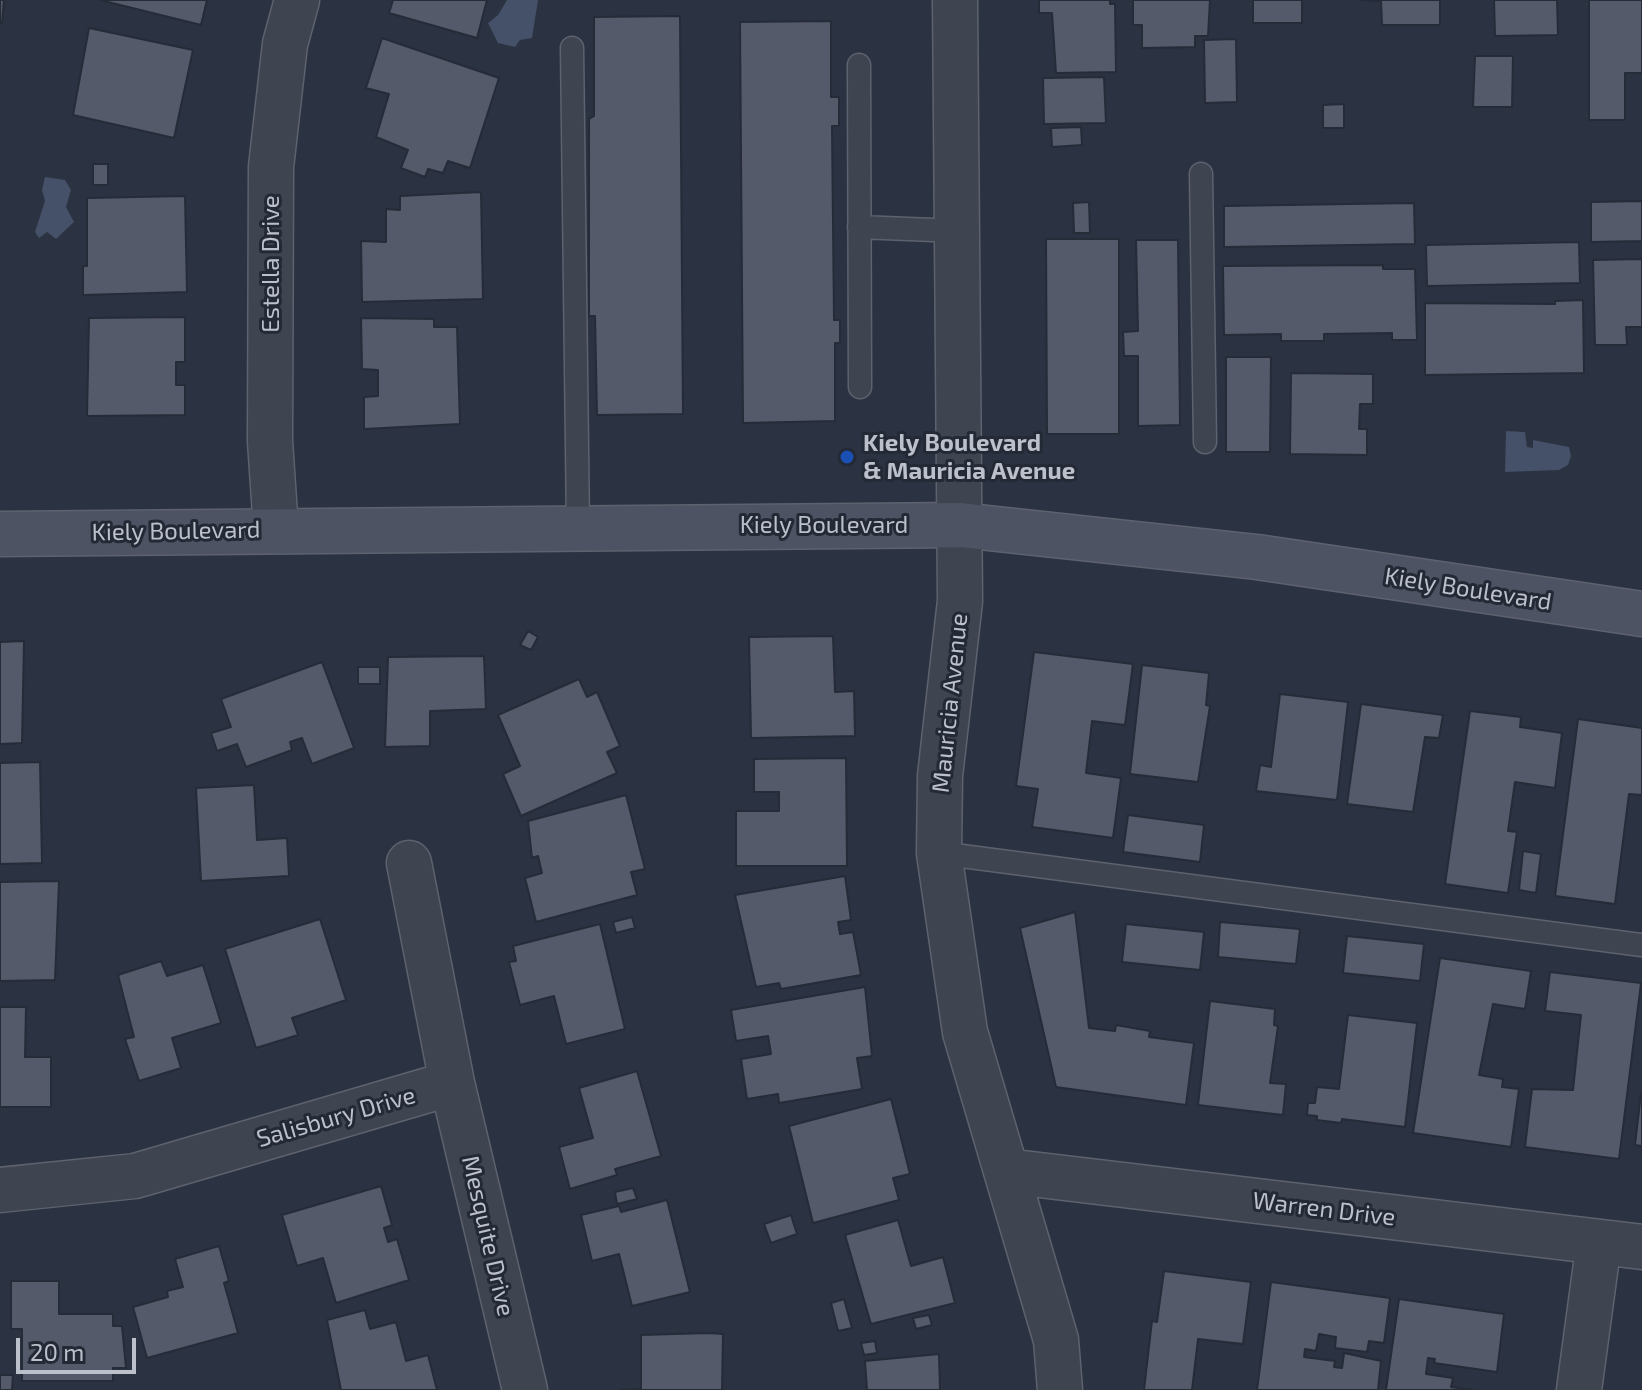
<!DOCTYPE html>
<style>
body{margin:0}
#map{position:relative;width:1642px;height:1390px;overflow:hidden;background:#2b3241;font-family:"Exo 2",sans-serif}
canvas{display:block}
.scale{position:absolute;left:16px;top:1338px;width:120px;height:36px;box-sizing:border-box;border:4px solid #bcc0cb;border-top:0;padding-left:10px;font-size:24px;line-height:28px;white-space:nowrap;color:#bcc0cb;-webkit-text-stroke:6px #242936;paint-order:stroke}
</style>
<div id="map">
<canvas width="1642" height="1390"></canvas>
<div class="scale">20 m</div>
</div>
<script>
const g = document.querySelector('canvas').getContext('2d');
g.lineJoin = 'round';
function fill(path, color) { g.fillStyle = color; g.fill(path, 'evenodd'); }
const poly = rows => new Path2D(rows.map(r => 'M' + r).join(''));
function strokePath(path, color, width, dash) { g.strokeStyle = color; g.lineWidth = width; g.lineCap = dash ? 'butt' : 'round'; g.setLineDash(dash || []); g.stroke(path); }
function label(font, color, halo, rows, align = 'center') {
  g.font = font + ' "Exo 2",sans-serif'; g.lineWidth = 6; g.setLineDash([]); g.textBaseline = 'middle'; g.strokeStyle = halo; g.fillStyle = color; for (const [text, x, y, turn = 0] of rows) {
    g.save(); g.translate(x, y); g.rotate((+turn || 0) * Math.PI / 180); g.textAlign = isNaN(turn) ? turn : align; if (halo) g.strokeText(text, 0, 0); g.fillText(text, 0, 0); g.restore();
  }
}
fill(poly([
 [507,0,538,0,532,38,520,40,515,47,498,43,488,23,498,15],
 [45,177,65,180,71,190,66,207,74,222,56,239,47,232,39,238,35,232,45,201,42,190],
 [1506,431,1525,432,1527,447,1533,448,1533,440,1569,447,1571,456,1568,465,1559,470,1505,472]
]), '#455069');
const building = poly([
 [0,0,4,0,2,23,0,23,0,0],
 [100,0,207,0,201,25,100,0],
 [393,0,487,0,477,38,389,13,393,0],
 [1039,0,1110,0,1110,4,1115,4,1116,72,1056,73,1052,13,1039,13,1039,0],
 [1133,0,1210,0,1208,36,1195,36,1195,47,1142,48,1142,25,1133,25,1133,0],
 [1253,0,1302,0,1302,23,1253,23,1253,0],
 [1440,0,1440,25,1382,25,1381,1,1361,0,1440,0],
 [1494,0,1557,0,1558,35,1495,36,1494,0],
 [1589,0,1642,0,1642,73,1625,73,1625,120,1589,120,1589,0],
 [680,16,683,414,597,415,595,316,589,316,589,119,594,116,594,17,680,16],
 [831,21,831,97,839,97,839,126,832,126,834,320,840,320,840,343,835,343,835,421,743,423,740,22,831,21],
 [89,28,193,50,174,138,73,115,89,28],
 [382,38,499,78,470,168,448,161,443,173,428,169,425,177,401,168,408,150,376,137,389,94,366,88,382,38],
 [1236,39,1237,102,1205,103,1204,40,1236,39],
 [1475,56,1513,56,1512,107,1473,107,1475,56],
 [1104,77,1106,123,1044,124,1043,78,1104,77],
 [1344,104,1344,128,1323,128,1323,105,1344,104],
 [1081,127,1082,145,1052,147,1051,128,1081,127],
 [93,164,108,164,108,185,93,185,93,164],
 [481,192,483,299,362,302,361,241,386,242,386,209,400,210,400,196,481,192],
 [185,196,187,292,83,295,83,266,87,266,87,198,185,196],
 [1642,201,1642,241,1591,242,1591,202,1642,201],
 [1089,202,1090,233,1074,233,1073,203,1089,202],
 [1414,203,1415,244,1224,247,1224,206,1414,203],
 [1046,239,1119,239,1119,434,1047,434,1046,239],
 [1136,240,1178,240,1180,425,1138,426,1138,356,1124,356,1123,332,1138,331,1136,240],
 [1579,242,1580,283,1427,286,1426,245,1579,242],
 [1642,259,1642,327,1626,327,1627,345,1595,345,1593,260,1642,259],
 [1383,265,1383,269,1415,269,1417,340,1392,340,1392,333,1324,334,1324,341,1281,341,1281,334,1224,335,1223,266,1383,265],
 [1583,300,1584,373,1425,375,1425,303,1555,304,1555,301,1583,300],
 [185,317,185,362,176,362,176,385,185,385,185,415,87,416,89,318,185,317],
 [361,318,434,319,434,327,457,327,460,424,364,429,364,397,378,396,378,370,362,369,361,318],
 [1226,357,1271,357,1270,452,1226,452,1226,357],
 [1291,373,1373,374,1373,404,1360,404,1359,429,1367,429,1367,455,1290,454,1291,373],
 [528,631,538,637,531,650,520,645,528,631],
 [833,636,835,692,854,691,855,736,751,738,749,637,833,636],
 [24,641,22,743,0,744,0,642,24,641],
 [1034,652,1133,664,1125,725,1092,721,1086,773,1121,778,1113,838,1032,827,1038,789,1016,786,1034,652],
 [484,656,486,709,430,711,430,746,385,747,388,657,484,656],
 [322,662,354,748,312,764,302,738,290,742,292,750,246,767,237,744,217,751,211,733,231,727,221,699,322,662],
 [1142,665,1209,673,1206,705,1210,706,1198,782,1130,774,1142,665],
 [358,667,380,667,380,684,358,684,358,667],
 [579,679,587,697,597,692,620,746,607,752,617,773,521,816,503,774,520,766,498,715,579,679],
 [1280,694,1348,702,1337,800,1256,791,1260,765,1271,767,1280,694],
 [1361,704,1443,715,1439,738,1425,737,1413,812,1347,804,1361,704],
 [1470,711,1521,717,1520,727,1562,733,1555,788,1515,782,1508,831,1517,832,1508,893,1445,884,1470,711],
 [1578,719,1642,728,1642,795,1629,794,1615,904,1555,896,1578,719],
 [846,758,847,866,736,866,736,811,779,811,779,792,754,792,754,759,846,758],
 [40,762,42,863,0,864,0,763,40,762],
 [254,785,257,840,287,838,289,876,201,881,196,788,254,785],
 [626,795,645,869,631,872,637,895,536,922,525,878,542,873,538,856,532,858,528,821,626,795],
 [1128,815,1204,825,1200,862,1123,852,1128,815],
 [1523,851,1541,854,1536,893,1519,890,1523,851],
 [845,876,851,920,838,922,840,934,853,932,861,975,781,989,779,983,756,987,735,895,845,876],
 [59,881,55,980,0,981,0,882,59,881],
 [1075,912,1089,1028,1115,1031,1116,1025,1150,1031,1149,1037,1194,1043,1186,1105,1056,1087,1020,928,1075,912],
 [632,917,635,928,616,933,613,922,632,917],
 [320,919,346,1000,292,1018,298,1035,256,1048,225,949,320,919],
 [1220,922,1300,929,1296,964,1218,957,1220,922],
 [600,924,625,1029,566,1044,554,996,520,1005,509,962,516,961,513,946,600,924],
 [1126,924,1204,932,1200,970,1122,962,1126,924],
 [1347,936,1424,944,1420,981,1343,973,1347,936],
 [1440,958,1531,971,1525,1009,1493,1004,1479,1075,1503,1079,1502,1087,1519,1089,1511,1147,1413,1133,1440,958],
 [161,961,167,976,203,965,221,1023,172,1038,181,1068,139,1081,125,1039,134,1037,118,975,161,961],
 [1550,972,1641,983,1619,1159,1525,1147,1532,1089,1573,1090,1581,1015,1545,1011,1550,972],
 [865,987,872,1056,857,1058,862,1089,779,1103,778,1094,747,1099,741,1059,771,1054,768,1036,736,1041,731,1010,865,987],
 [1210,1001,1275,1009,1274,1025,1278,1026,1270,1083,1286,1084,1283,1115,1198,1105,1210,1001],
 [0,1007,26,1007,25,1057,51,1057,51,1107,0,1107,0,1007],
 [1348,1015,1417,1023,1405,1127,1342,1119,1341,1123,1317,1120,1317,1116,1307,1115,1308,1103,1315,1103,1317,1087,1339,1089,1348,1015],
 [637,1071,661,1156,615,1169,617,1175,570,1189,559,1147,593,1138,579,1088,637,1071],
 [1641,1093,1642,1093,1642,1154,1642,1146,1635,1145,1641,1093],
 [891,1099,910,1174,893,1178,899,1200,813,1223,789,1126,891,1099],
 [381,1186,392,1225,384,1228,388,1242,397,1239,409,1280,336,1303,323,1258,297,1266,282,1215,381,1186],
 [633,1188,637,1199,617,1204,615,1192,633,1188],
 [667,1200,690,1292,632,1306,619,1254,592,1261,581,1215,619,1206,621,1212,667,1200],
 [791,1215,797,1234,771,1243,764,1224,791,1215],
 [898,1220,911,1266,943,1257,955,1303,871,1324,845,1235,898,1220],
 [219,1246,229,1281,224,1283,238,1333,147,1358,133,1307,168,1297,167,1291,183,1287,175,1259,219,1246],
 [1164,1271,1251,1282,1243,1344,1198,1339,1192,1390,1144,1390,1152,1321,1157,1322,1164,1271],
 [11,1281,59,1281,59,1314,113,1314,113,1326,122,1326,126,1368,113,1368,113,1381,22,1381,22,1329,11,1329,11,1281],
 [1271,1282,1390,1298,1384,1343,1369,1341,1367,1352,1335,1348,1336,1337,1319,1334,1316,1351,1305,1349,1304,1357,1335,1361,1334,1367,1342,1368,1344,1353,1381,1361,1378,1390,1257,1390,1271,1282],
 [844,1299,852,1328,838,1331,831,1303,844,1299],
 [1399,1299,1504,1314,1497,1372,1434,1363,1435,1359,1428,1358,1426,1374,1453,1378,1451,1387,1473,1390,1386,1390,1399,1299],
 [365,1310,370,1329,396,1322,406,1361,428,1355,437,1390,341,1390,327,1320,365,1310],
 [929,1315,932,1325,916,1329,913,1318,929,1315],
 [709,1333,723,1334,722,1390,621,1390,641,1389,641,1335,709,1333],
 [875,1341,877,1353,864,1355,861,1343,875,1341],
 [939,1354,940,1390,867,1390,865,1361,939,1354],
 [0,1375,13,1375,12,1390,0,1390,0,1375]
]);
fill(building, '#555a6b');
strokePath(building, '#262b38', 2);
const service = poly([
 [572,48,578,528],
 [859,65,860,387],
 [1201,174,1205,442],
 [859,227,958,231],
 [939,853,1642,945]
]);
const minor = poly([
 [955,0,960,601,940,776,939,853,965,1032,1056,1340,1060,1390],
 [276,530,270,441,271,167,285,44,297,0],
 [452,1083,525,1390],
 [1006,1171,1642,1247],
 [0,1190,135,1176,452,1083,409,863],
 [1579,1390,1599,1242]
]);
const secondary = poly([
 [0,534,960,525,1257,557,1642,614]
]);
strokePath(service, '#5d626e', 25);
strokePath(minor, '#5d626e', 47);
strokePath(secondary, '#5d626e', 47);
strokePath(service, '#3f4451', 22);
strokePath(minor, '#3f4451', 44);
strokePath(secondary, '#4e5363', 44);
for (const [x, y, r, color] of [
 [847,457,8,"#1a4fb4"]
]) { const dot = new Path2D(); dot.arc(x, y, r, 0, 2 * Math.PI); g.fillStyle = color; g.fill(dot); strokePath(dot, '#242936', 3); }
label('24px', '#bcc0cb', '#242936', [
 ["Estella Drive",271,264,-90],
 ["Kiely Boulevard",824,525],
 ["Kiely Boulevard",176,531,-1],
 ["Kiely Boulevard",1468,589,9],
 ["Mauricia Avenue",950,703,-84],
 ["Salisbury Drive",336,1117,-16],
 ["Warren Drive",1324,1209,7],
 ["Mesquite Drive",488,1236,77]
]);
label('bold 24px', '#bcc0cb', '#242936', [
 ["Kiely Boulevard",863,443],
 ["& Mauricia Avenue",863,471]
], 'left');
</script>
